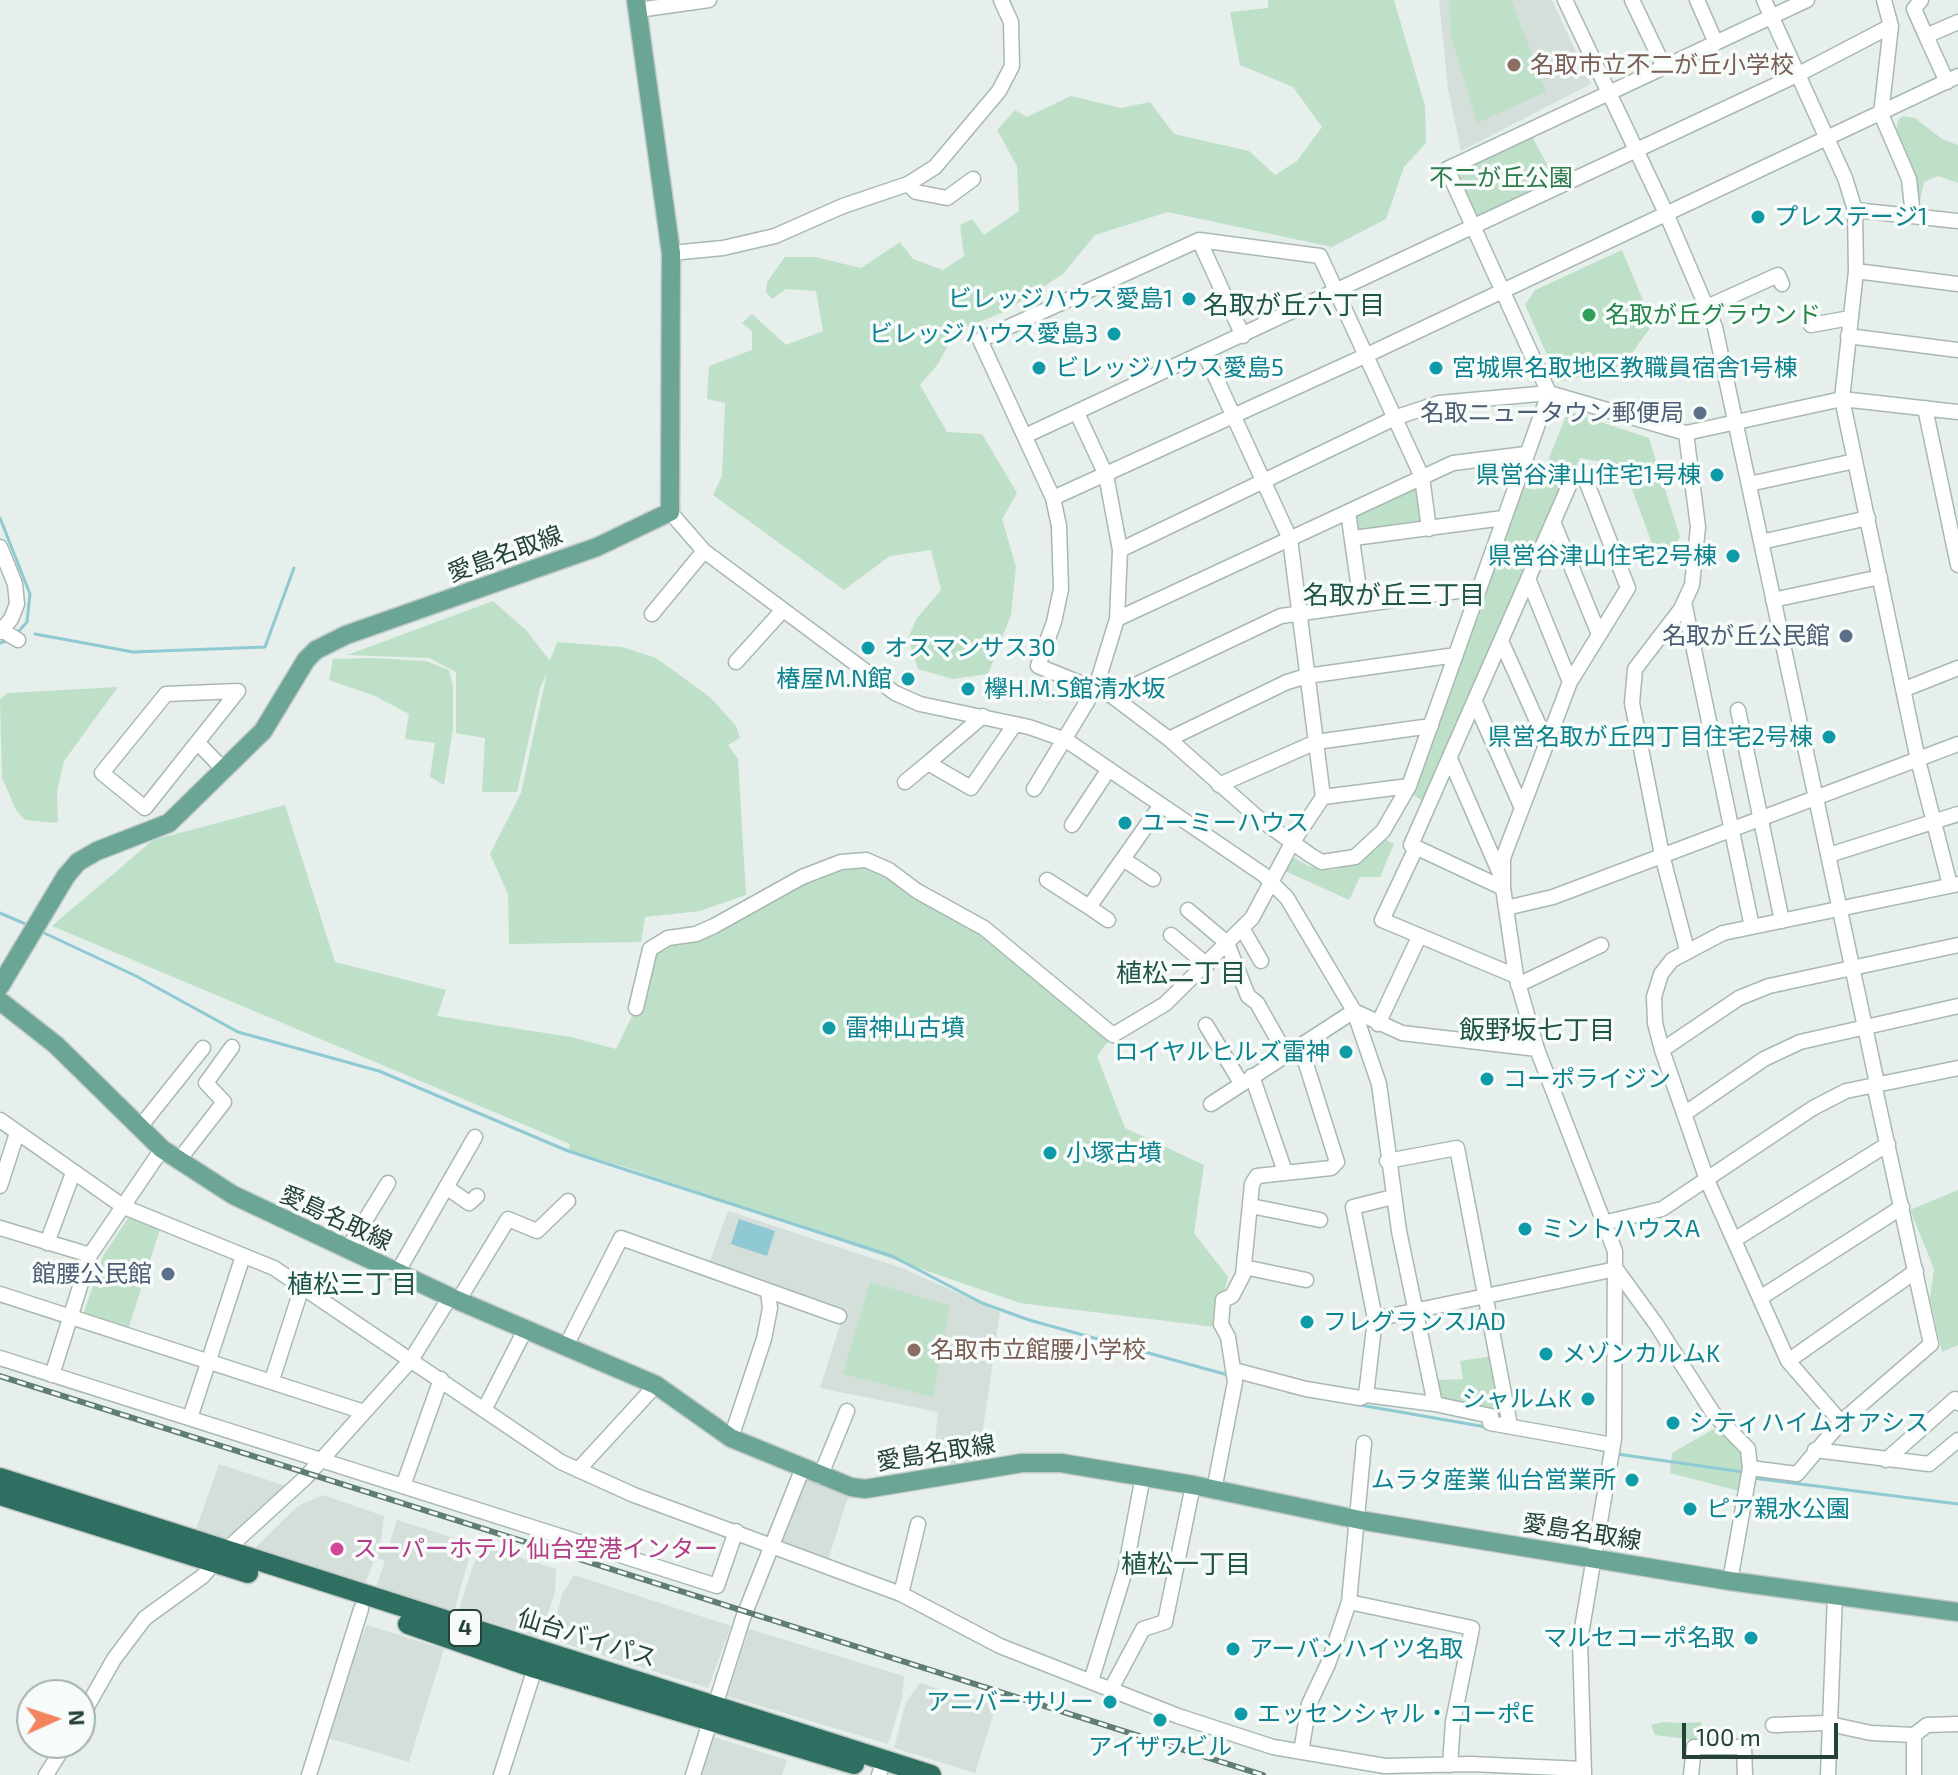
<!DOCTYPE html>
<meta charset="utf-8">
<style>
body{margin:0}
#map{position:relative;width:1958px;height:1775px;overflow:hidden;background:#e6efeb;font-family:"Exo 2",sans-serif}
canvas{display:block}
.north{position:absolute;left:16px;top:1679px;width:80px;height:80px;box-sizing:border-box;background:#f7fbf9;border:2px solid #a3b1ad;border-radius:50%;rotate:87deg;font-size:22px;font-weight:700;line-height:32px;text-align:center;color:#24423a}
.north::after{content:'';display:block;margin:auto;width:28px;height:36px;background:#f4845f;clip-path:polygon(50% 0,100% 100%,50% 72%,0 100%)}
.scale{position:absolute;left:1682px;top:1723px;width:156px;height:36px;box-sizing:border-box;border:4px solid #24423a;border-top:0;padding-left:10px;font-size:24px;line-height:28px;white-space:nowrap;color:#24423a;-webkit-text-stroke:6px #f7fbf9;paint-order:stroke}
</style>
<div id="map">
<canvas width="1958" height="1775"></canvas>
<div class="north">N</div>
<div class="scale">100 m</div>
</div>
<script>
const g = document.querySelector('canvas').getContext('2d');
g.lineJoin = 'round';
function fill(path, color) { g.fillStyle = color; g.fill(path, 'evenodd'); }
const poly = rows => new Path2D(rows.map(r => 'M' + r).join(''));
function strokePath(path, color, width, dash) { g.strokeStyle = color; g.lineWidth = width; g.lineCap = dash ? 'butt' : 'round'; g.setLineDash(dash || []); g.stroke(path); }
function label(font, color, halo, rows, align = 'center') {
  g.font = font + ' "Exo 2","Noto Sans JP",sans-serif'; g.lineWidth = 7; g.setLineDash([]); g.textBaseline = 'middle'; g.strokeStyle = halo; g.fillStyle = color; for (const [text, x, y, turn = 0] of rows) {
    g.save(); g.translate(x, y); g.rotate((+turn || 0) * Math.PI / 180); g.textAlign = isNaN(turn) ? turn : align; if (halo) g.strokeText(text, 0, 0); g.fillText(text, 0, 0); g.restore();
  }
}
fill(poly([
 [1439,0,1552,0,1591,84,1461,151,1448,89],
 [728,1211,902,1268,1000,1312,978,1464,932,1471,938,1412,820,1388,844,1312,709,1264],
 [219,1464,289,1487,232,1540,196,1529],
 [805,1478,849,1494,828,1560,780,1541],
 [323,1495,384,1516,380,1548,387,1551,397,1520,473,1544,454,1612,376,1587,385,1561,376,1557,365,1583,255,1548,298,1506],
 [480,1545,556,1569,555,1593,539,1637,458,1612],
 [574,1575,731,1626,708,1688,550,1639,562,1595],
 [367,1625,444,1649,409,1762,328,1738,351,1661],
 [749,1629,904,1676,902,1699,888,1744,727,1696],
 [920,1683,996,1706,975,1773,894,1748,906,1702],
 [710,1736,787,1760,782,1775,698,1775]
]), '#d4dfda');
fill(poly([
 [1268,0,1394,0,1425,106,1426,143,1404,167,1386,219,1332,247,1168,212,1095,235,1063,274,1006,311,955,332,938,364,920,385,947,432,982,434,1017,493,1002,519,1016,567,1011,615,988,674,953,679,918,669,908,638,917,618,941,590,931,550,890,556,844,590,713,495,722,476,725,403,707,399,709,366,752,350,752,331,742,323,752,314,786,345,823,331,816,291,786,289,772,299,766,292,767,282,785,257,815,257,861,268,900,242,913,259,943,270,964,256,960,225,972,219,984,235,1019,211,1017,166,997,130,1015,110,1027,117,1071,96,1121,108,1150,102,1174,134,1249,151,1275,175,1297,161,1322,127,1293,87,1240,65,1230,12,1268,8],
 [1449,0,1511,0,1546,92,1477,123,1451,36],
 [1903,116,1915,118,1942,139,1958,145,1958,183,1938,176,1924,182,1919,206,1916,179,1896,133,1898,120],
 [1531,134,1556,182,1474,218,1456,179,1458,167],
 [1622,250,1653,324,1613,379,1592,374,1559,382,1525,305,1535,290],
 [1568,411,1649,438,1680,537,1666,557,1655,552,1629,481,1613,464,1580,458,1427,803,1413,795,1522,486,1536,490],
 [1417,485,1422,522,1357,533,1356,512],
 [493,601,526,630,550,661,557,642,622,647,656,658,710,697,736,726,740,738,728,745,738,759,746,895,700,911,645,917,641,942,509,944,508,894,490,854,521,793,547,673,540,688,517,792,482,792,485,738,456,733,456,672,429,658,347,655],
 [372,658,426,661,449,670,453,687,453,728,444,785,430,777,435,743,405,739,409,714,375,696,329,680,333,659],
 [118,687,64,761,57,791,58,823,25,820,16,810,2,778,0,699,7,693],
 [285,805,335,962,446,990,437,1016,571,1037,616,1049,636,1008,650,949,841,862,889,870,984,929,1113,1035,1097,1056,1125,1128,1204,1165,1194,1233,1228,1277,1215,1327,1020,1303,622,1166,568,1151,570,1144,52,926,153,840],
 [1386,840,1394,844,1380,877,1360,877,1349,900,1283,870,1287,861,1295,858,1308,866,1332,870,1344,867,1357,863],
 [1958,1190,1958,1345,1942,1352,1930,1298,1934,1269,1910,1210],
 [134,1216,160,1229,128,1330,87,1318,84,1312,103,1256,128,1218],
 [870,1282,950,1306,933,1397,843,1374],
 [1492,1356,1504,1422,1443,1412,1438,1380,1463,1379,1460,1361],
 [1717,1427,1732,1439,1743,1457,1739,1491,1670,1473,1672,1453],
 [1662,1722,1678,1723,1702,1722,1695,1740,1655,1735,1651,1725]
]), '#bfe0c8');
fill(poly([
 [739,1219,775,1231,767,1256,731,1244]
]), '#8ec9d4');
strokePath(poly([
 [0,518,30,594,27,622,18,632],
 [35,634,133,652,265,647,294,568],
 [0,643,9,640],
 [0,913,30,926],
 [40,931,136,976,238,1032,379,1071,568,1151,892,1256,982,1303,1029,1320,1228,1375],
 [1289,1392,1313,1397],
 [1360,1405,1486,1427],
 [1592,1448,1605,1451],
 [1617,1454,1743,1472],
 [1753,1478,1958,1504]
]), '#8ec9d4', 3);
const minor = poly([
 [1565,0,1666,213,1715,327,1877,1083],
 [1632,0,1664,67],
 [1697,0,1716,43],
 [1764,0,1845,178,1855,210,1856,271,1842,399,1918,760,1950,885],
 [1884,0,1891,26,1881,114,1909,179,1913,216],
 [1921,0,1914,9,1926,36,1958,22],
 [638,10,709,0],
 [1926,36,1947,82],
 [908,184,916,192,947,198,973,179],
 [1855,210,1958,221],
 [1199,240,1243,336],
 [671,253,723,248,775,236,843,206,908,184,935,167,999,91,1012,66,1011,22,1001,0],
 [1856,271,1958,284],
 [1707,307,1778,275,1782,284],
 [1811,325,1850,318],
 [1848,336,1958,350],
 [1205,354,1290,539,1323,797],
 [1925,408,1958,565],
 [1686,433,1698,527,1692,585,1681,609,1635,669,1632,703,1662,855,1687,950],
 [1025,436,1797,75,1891,26],
 [1749,484,1855,461],
 [1053,498,1367,355,1958,76],
 [670,512,704,551,895,693,920,704,1029,727,1066,740,1264,875,1287,898,1354,1011,1402,1033,1537,1049,1615,1251,1614,1439,1580,1640,1584,1775],
 [1348,512,1361,603],
 [1554,524,1598,632],
 [1429,529,1422,477,1320,256,1199,240,980,340,1053,498,1059,526,1061,589,1054,622,1038,666,1112,696,1169,739,1257,817,1310,855,1322,862,1355,857,1383,831,1409,786,1549,393,1447,169,1807,0],
 [1354,538,1503,518],
 [1761,542,1868,518],
 [0,547,15,584,17,604,11,619,0,632],
 [1120,550,1397,417,1439,403,1549,393,1686,433,1842,399,1958,412],
 [1529,581,1570,682],
 [1773,600,1880,577],
 [1684,602,1752,927],
 [652,614,704,551],
 [1117,619,1453,463,1526,454],
 [3,631,18,640],
 [1502,643,1546,741],
 [736,662,782,611],
 [1905,689,1958,668],
 [238,691,145,808,102,773,166,694,238,691],
 [1112,696,1281,616,1479,588],
 [1475,702,1521,806],
 [1738,710,1782,921],
 [983,716,928,763,971,788,1015,724],
 [1169,739,1287,682,1307,676,1456,655],
 [199,744,224,770],
 [1450,759,1501,876],
 [905,782,928,763],
 [1219,785,1316,742,1431,726],
 [1034,789,1096,687,1117,619,1120,550,1106,475,1077,413],
 [1072,825,1109,769],
 [1416,848,1382,920,1516,976],
 [1829,855,1958,814],
 [1123,859,1153,879],
 [1047,880,1089,907,1161,805],
 [1503,888,1411,845,1572,479,1585,478,1628,588,1570,682,1503,858,1503,888,1516,976,1537,1049],
 [1089,907,1108,920],
 [1506,908,1553,897,1958,744],
 [1188,910,1227,943,1248,996,1257,1003,1287,1056],
 [1242,928,1261,961],
 [1171,935,1207,965],
 [1518,985,1601,945],
 [636,1008,650,949,668,938,696,934,714,926,802,877,841,862,866,860,889,870,917,891,984,928,1113,1035,1165,1004,1252,918,1292,843,1323,797,1409,786],
 [1378,1024,1419,937],
 [1206,1025,1241,1083],
 [1662,1050,1739,998,1769,986,1958,945],
 [1252,1076,1285,1172],
 [1874,1084,1931,1344,1841,1422,1788,1361,1707,1180,1662,1050,1655,1023,1654,997,1661,974,1672,960,1723,933,1958,884],
 [1211,1104,1354,1011,1379,1084,1399,1231,1435,1404],
 [1684,1114,1764,1059,1800,1042,1958,1006],
 [0,1120,124,1207,274,1268,561,1462,634,1495,901,1594,1000,1646,1178,1716,1273,1747,1385,1766,1471,1764,1583,1769],
 [140,1127,203,1048],
 [179,1160,224,1102,206,1083,232,1047],
 [1387,1161,1457,1148,1510,1425],
 [0,1186,17,1133],
 [446,1187,469,1203,477,1196],
 [1393,1197,1353,1207,1375,1319,1366,1395,1435,1404,1491,1416,1490,1423,1613,1445],
 [1251,1206,1320,1220],
 [1603,1223,1662,1209,1813,1108,1846,1091,1958,1068],
 [0,1228,90,1255],
 [1734,1240,1888,1144],
 [47,1243,73,1173],
 [347,1250,388,1183],
 [1244,1267,1306,1280],
 [397,1273,475,1137],
 [0,1294,364,1412],
 [1760,1298,1902,1207],
 [458,1301,508,1219,537,1231,568,1201],
 [1375,1319,1616,1269,1656,1324,1713,1413,1748,1449,1750,1468,1797,1474,1841,1422],
 [565,1348,621,1238,839,1316],
 [0,1358,717,1586,736,1531],
 [1788,1361,1916,1271],
 [1234,1370,1306,1389,1360,1398,1366,1395],
 [52,1375,90,1255,162,1149],
 [272,1380,302,1287],
 [484,1410,525,1330],
 [190,1418,243,1256],
 [731,1438,764,1339,770,1308,768,1291],
 [1815,1450,1929,1464,1958,1440],
 [1886,1460,1955,1399,1958,1403],
 [578,1470,656,1385],
 [820,1477,847,1411],
 [403,1486,441,1379],
 [1214,1490,1235,1382,1228,1337,1221,1324,1223,1300,1232,1296,1243,1275,1252,1184,1257,1176,1331,1168,1337,1162,1301,1048],
 [1730,1581,1750,1468],
 [901,1594,918,1524],
 [1349,1602,1472,1628,1453,1722,1450,1765],
 [1091,1681,1125,1571,1143,1476],
 [1111,1689,1143,1629,1165,1622,1193,1485],
 [80,1719,114,1659,145,1618,203,1576,225,1551,305,1478,411,1360,450,1297],
 [1781,1725,1773,1725,1825,1723,1871,1733,1914,1735],
 [1301,1752,1309,1704,1328,1664,1349,1602,1364,1443],
 [46,1775,66,1743],
 [309,1775,361,1609],
 [501,1775,535,1668],
 [693,1775,743,1618,802,1470],
 [879,1775,880,1772],
 [1691,1775,1694,1747,1744,1747,1745,1775],
 [1828,1775,1835,1595],
 [1914,1775,1914,1735,1927,1725,1958,1724]
]);
const major = poly([
 [0,986,66,876,78,862,97,851,169,823,263,731,306,660,316,650,346,635,597,547,670,512,671,253,636,0],
 [0,1001,56,1045,162,1149,233,1195,450,1297,656,1385,731,1438,851,1487,865,1489,1022,1463,1061,1463,1193,1485,1365,1521,1730,1581,1958,1612]
]);
const highway = poly([
 [0,1478,931,1775],
 [0,1495,248,1573],
 [408,1624,535,1668,854,1764]
]);
strokePath(minor, '#a8b8b2', 17);
strokePath(major, '#c2cac8', 21);
strokePath(highway, '#c2cac8', 23);
strokePath(minor, '#fff', 14);
strokePath(major, '#6aa596', 18);
strokePath(highway, '#2f6f62', 20);
const rail = poly([
 [0,1376,1263,1775]
]);
strokePath(rail, '#5f7d75', 6);
strokePath(rail, '#f7fbf9', 3, [9]);
for (const [x, y, r, color] of [
 [1514,65,8,"#8d6e63"],
 [1758,217,8,"#0f9aa8"],
 [1189,299,8,"#0f9aa8"],
 [1589,315,8,"#2e9e5b"],
 [1114,334,8,"#0f9aa8"],
 [1039,368,8,"#0f9aa8"],
 [1436,368,8,"#0f9aa8"],
 [1700,413,8,"#5c6f8a"],
 [1717,475,8,"#0f9aa8"],
 [1733,556,8,"#0f9aa8"],
 [1846,636,8,"#5c6f8a"],
 [868,648,8,"#0f9aa8"],
 [908,679,8,"#0f9aa8"],
 [968,689,8,"#0f9aa8"],
 [1829,737,8,"#0f9aa8"],
 [1125,823,8,"#0f9aa8"],
 [829,1028,8,"#0f9aa8"],
 [1346,1052,8,"#0f9aa8"],
 [1487,1079,8,"#0f9aa8"],
 [1050,1153,8,"#0f9aa8"],
 [1525,1229,8,"#0f9aa8"],
 [168,1274,8,"#5c6f8a"],
 [1307,1322,8,"#0f9aa8"],
 [914,1350,8,"#8d6e63"],
 [1546,1354,8,"#0f9aa8"],
 [1588,1399,8,"#0f9aa8"],
 [1673,1423,8,"#0f9aa8"],
 [1632,1480,8,"#0f9aa8"],
 [1690,1509,8,"#0f9aa8"],
 [337,1549,8,"#d1479c"],
 [1751,1638,8,"#0f9aa8"],
 [1233,1649,8,"#0f9aa8"],
 [1110,1702,8,"#0f9aa8"],
 [1241,1714,8,"#0f9aa8"],
 [1160,1720,8,"#0f9aa8"]
]) { const dot = new Path2D(); dot.arc(x, y, r, 0, 2 * Math.PI); g.fillStyle = color; g.fill(dot); strokePath(dot, '#f7fbf9', 3); }
for (const [x, y, w] of [
 [465,1628,32]
]) { const box = new Path2D(); box.roundRect(x - w / 2, y - 18, w, 36, 6); g.fillStyle = '#f7fbf9'; g.fill(box); strokePath(box, '#24423a', 2); }
label('bold 22px', '#24423a', null, [
 ["4",465,1628]
]);
label('24px', '#785e54', '#f7fbf9', [
 ["名取市立不二が丘小学校",1530,65],
 ["名取市立館腰小学校",930,1350]
], 'left');
label('24px', '#2d7a4b', '#f7fbf9', [
 ["不二が丘公園",1501,178]
]);
label('24px', '#0d838f', '#f7fbf9', [
 ["プレステージ1",1774,217],
 ["ビレッジハウス愛島1",1173,299,"right"],
 ["ビレッジハウス愛島3",1098,334,"right"],
 ["ビレッジハウス愛島5",1055,368],
 ["宮城県名取地区教職員宿舎1号棟",1452,368],
 ["県営谷津山住宅1号棟",1701,475,"right"],
 ["県営谷津山住宅2号棟",1717,556,"right"],
 ["オスマンサス30",884,648],
 ["椿屋M.N館",892,679,"right"],
 ["欅H.M.S館清水坂",984,689],
 ["県営名取が丘四丁目住宅2号棟",1813,737,"right"],
 ["ユーミーハウス",1141,823],
 ["雷神山古墳",845,1028],
 ["ロイヤルヒルズ雷神",1330,1052,"right"],
 ["コーポライジン",1503,1079],
 ["小塚古墳",1066,1153],
 ["ミントハウスA",1541,1229],
 ["フレグランスJAD",1323,1322],
 ["メゾンカルムK",1562,1354],
 ["シャルムK",1572,1399,"right"],
 ["シティハイムオアシス",1689,1423],
 ["ムラタ産業 仙台営業所",1616,1480,"right"],
 ["ピア親水公園",1706,1509],
 ["マルセコーポ名取",1735,1638,"right"],
 ["アーバンハイツ名取",1249,1649],
 ["アニバーサリー",1094,1702,"right"],
 ["エッセンシャル・コーポE",1257,1714],
 ["アイザワビル",1160,1747,"center"]
], 'left');
label('24px', '#27864d', '#f7fbf9', [
 ["名取が丘グラウンド",1605,315]
], 'left');
label('24px', '#4e5e75', '#f7fbf9', [
 ["名取ニュータウン郵便局",1684,413],
 ["名取が丘公民館",1830,636],
 ["館腰公民館",152,1274]
], 'right');
label('24px', '#24423a', '#f7fbf9', [
 ["愛島名取線",505,554,-20],
 ["愛島名取線",336,1218,25],
 ["愛島名取線",936,1453,-9],
 ["愛島名取線",1582,1532,9],
 ["仙台バイパス",587,1638,17]
]);
label('24px', '#b23c85', '#f7fbf9', [
 ["スーパーホテル 仙台空港インター",353,1549]
], 'left');
label('26px', '#1f5548', '#f7fbf9', [
 ["名取が丘六丁目",1294,305],
 ["名取が丘三丁目",1394,595],
 ["植松二丁目",1181,973],
 ["飯野坂七丁目",1537,1030],
 ["植松三丁目",352,1284],
 ["植松一丁目",1186,1564]
]);
</script>
